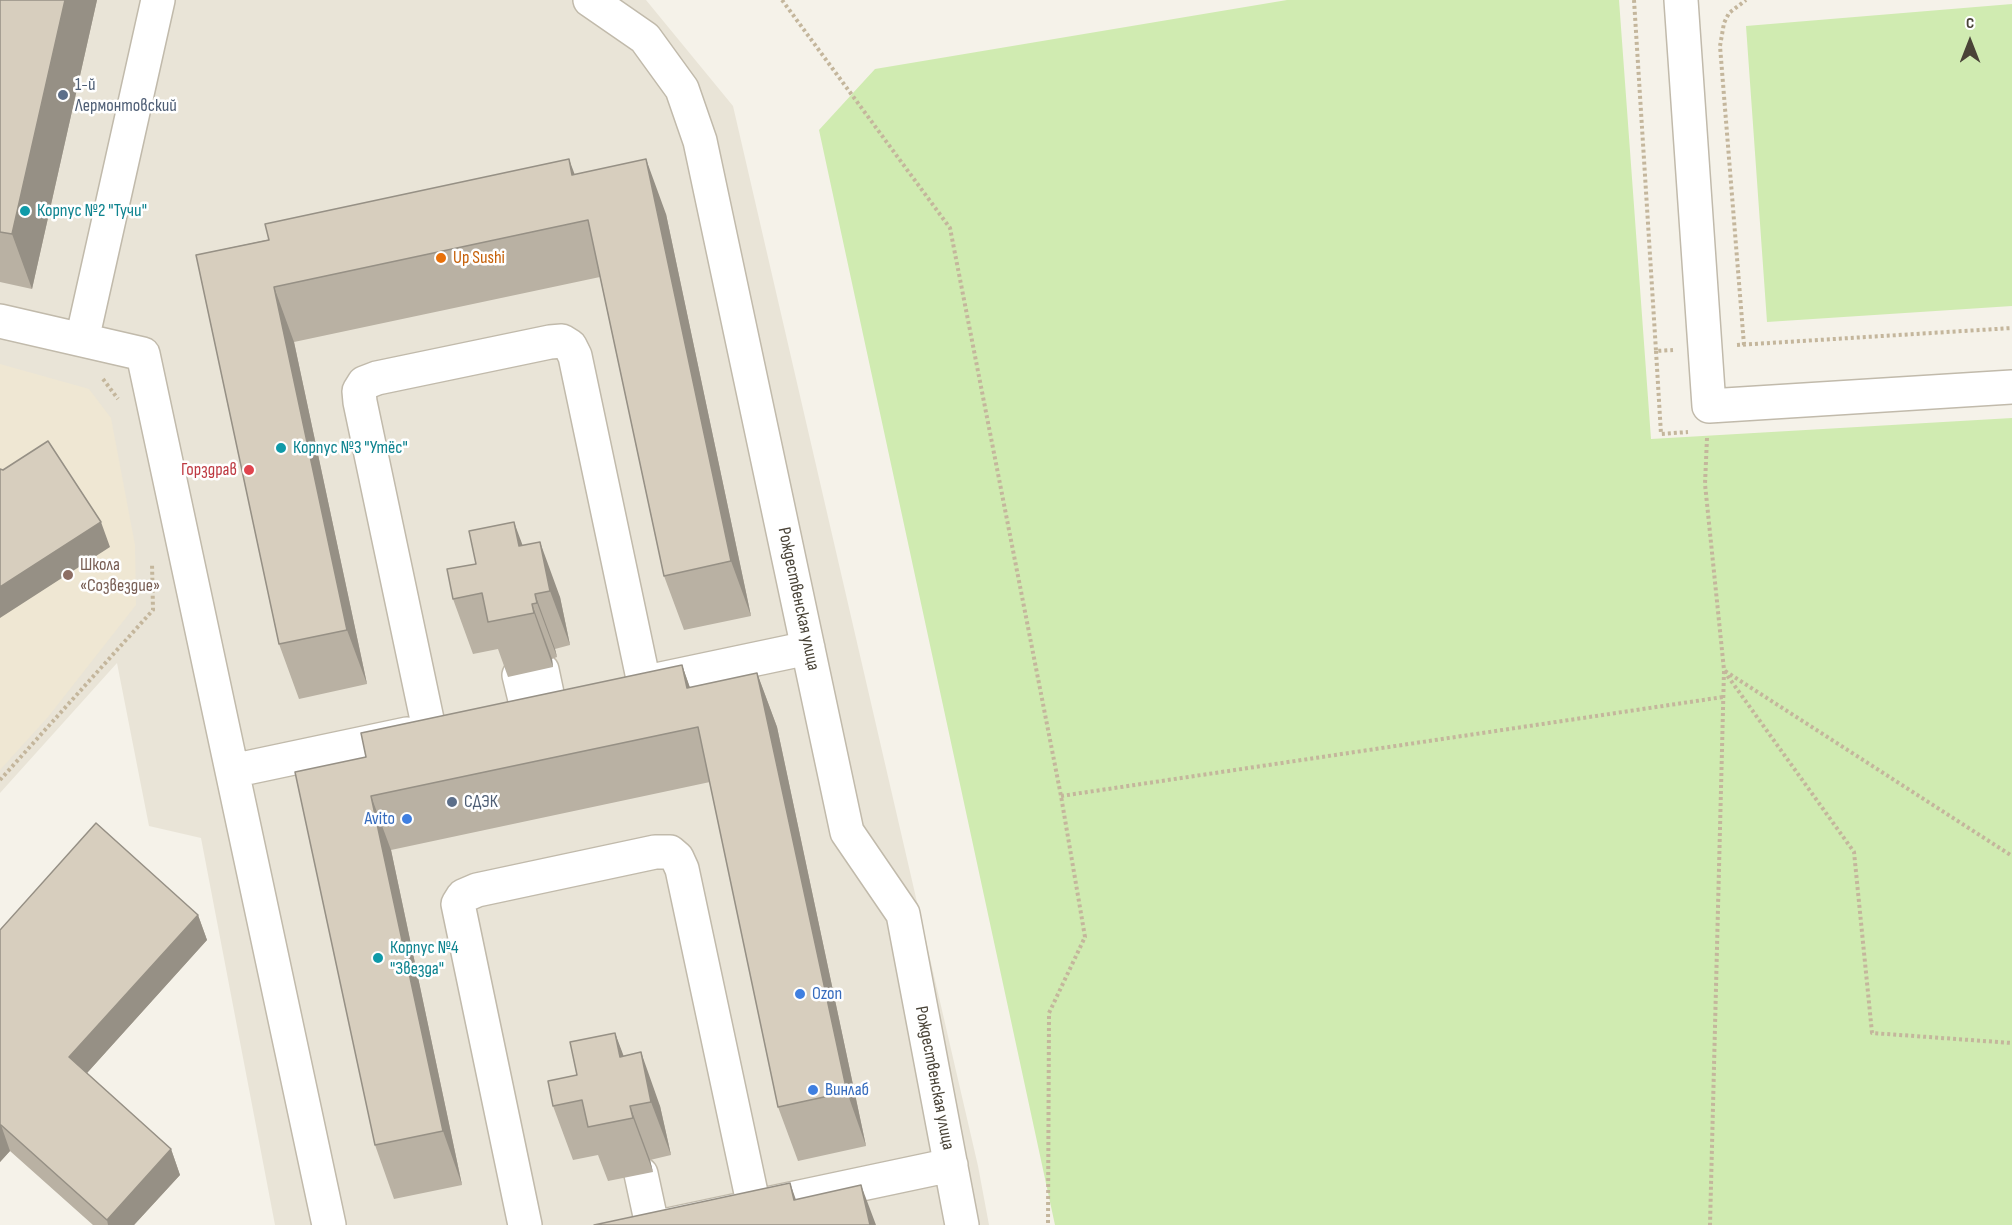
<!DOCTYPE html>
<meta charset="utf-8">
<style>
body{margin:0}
#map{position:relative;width:2012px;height:1225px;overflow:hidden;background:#f5f2e9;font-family:"Sofia Sans Condensed",sans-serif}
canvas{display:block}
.north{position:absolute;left:1940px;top:12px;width:60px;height:60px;-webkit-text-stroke:4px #fff;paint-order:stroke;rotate:0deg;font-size:16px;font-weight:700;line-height:24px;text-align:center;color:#494337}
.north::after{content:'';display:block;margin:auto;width:21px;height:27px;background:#494337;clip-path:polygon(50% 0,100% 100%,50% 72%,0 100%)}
</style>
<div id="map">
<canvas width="2012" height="1225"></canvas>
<div class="north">С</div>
</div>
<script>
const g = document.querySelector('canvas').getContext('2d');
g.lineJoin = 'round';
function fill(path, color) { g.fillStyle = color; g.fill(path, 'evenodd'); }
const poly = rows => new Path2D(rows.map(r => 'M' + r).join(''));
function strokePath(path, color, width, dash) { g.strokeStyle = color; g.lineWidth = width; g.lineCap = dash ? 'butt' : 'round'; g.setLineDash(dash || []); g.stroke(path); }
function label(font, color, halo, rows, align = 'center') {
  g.font = font + ' "Sofia Sans Condensed",sans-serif'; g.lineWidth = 5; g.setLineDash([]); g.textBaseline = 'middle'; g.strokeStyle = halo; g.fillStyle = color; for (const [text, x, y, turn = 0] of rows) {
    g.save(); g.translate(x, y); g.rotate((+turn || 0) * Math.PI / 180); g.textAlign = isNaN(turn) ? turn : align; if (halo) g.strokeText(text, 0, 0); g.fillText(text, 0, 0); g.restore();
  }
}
fill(poly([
 [0,0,646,0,733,106,978,1166,989,1225,275,1225,201,838,149,826,117,663,0,793]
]), '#e9e4d7');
fill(poly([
 [0,364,89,389,111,418,135,545,136,605,48,717,0,770]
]), '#efe7d3');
fill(poly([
 [1287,0,1619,0,1651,439,2012,418,2012,1225,1055,1225,819,130,875,69],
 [2012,4,2012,306,1767,322,1746,26]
]), '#d0ebb1');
const minor = poly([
 [590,0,645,38,682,89,700,141,847,832,903,914,962,1225],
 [1681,0,1709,406,2012,387],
 [0,321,143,354,329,1225],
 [82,340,158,0],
 [542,670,549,703],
 [519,675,527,708],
 [642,683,808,648],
 [429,729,360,402,359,391,364,383,377,378,550,342,562,341,570,346,575,356,644,683],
 [232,771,407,734],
 [641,1174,652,1225],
 [525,1225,458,904,463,896,477,890,655,852,670,852,677,858,682,869,754,1207],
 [668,1225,951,1165]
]);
strokePath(minor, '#c1baab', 36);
strokePath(poly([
 [782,0,950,228,1061,796,1085,937,1049,1013,1048,1225],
 [1634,0,1656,351,1673,350],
 [1737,345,2012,328],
 [1744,345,1720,46,1724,23,1729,13,1746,0],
 [1656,351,1661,434,1688,432],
 [103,379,118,399],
 [1707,438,1705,484,1724,670,1710,1225],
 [1724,671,1854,852,1872,1033,2012,1043],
 [1725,671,2012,856],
 [0,780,153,610,152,563],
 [1061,796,1723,697]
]), '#c4b69c', 4, [3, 3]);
strokePath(minor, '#fff', 33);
fill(poly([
 [0,0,97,0,32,289,0,282],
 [575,174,666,214,751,616,684,630,664,576,600,277,294,342,367,684,299,699,279,644,196,255],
 [523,546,560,597,570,645,555,649,557,657,552,659,553,667,508,677,498,649,473,654,453,599,476,564],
 [682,665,690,688,757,673,777,727,866,1146,798,1161,778,1107,710,782,391,850,462,1185,394,1199,375,1145,366,757],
 [198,915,207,940,87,1073,171,1149,180,1175,134,1225,93,1225,10,1151,0,1162,0,930],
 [615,1033,623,1056,660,1106,671,1155,650,1160,653,1172,608,1181,598,1155,573,1160,553,1106,577,1075]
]), '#b9b1a3');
fill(poly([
 [65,0,97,0,32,289,12,234],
 [569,159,589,213,572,175],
 [646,159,666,214,751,616,731,561],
 [274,287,294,342,367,684,347,630],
 [101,522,110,547,0,618,0,587],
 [514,522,534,576,519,546],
 [540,542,560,597,570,645,550,591],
 [535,594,555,649,557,657,537,603],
 [532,604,552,659,553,667,534,613],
 [682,665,701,719,687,688],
 [757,673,777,727,866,1146,847,1092],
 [371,796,391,850,462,1185,443,1131],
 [198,915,207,940,78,1083,69,1057],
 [615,1033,635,1086,620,1057],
 [641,1052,660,1106,671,1155,651,1102],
 [630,1106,650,1160,653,1172,633,1118],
 [1,1125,10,1151,0,1162,0,1126],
 [171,1149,180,1175,134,1225,108,1225,107,1220],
 [790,1183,805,1225,794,1200],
 [861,1185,876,1225,870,1225]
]), '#969085');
const building = poly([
 [0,0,65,0,12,234,0,232,0,0],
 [569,159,572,175,646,159,731,561,664,576,588,220,274,287,347,630,279,644,196,255,269,240,265,224,569,159],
 [48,441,101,522,0,587,0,469,3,470,48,441],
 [514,522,519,546,540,542,550,591,535,594,537,603,532,604,534,613,488,622,482,593,453,599,447,569,476,564,469,531,514,522],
 [682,665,687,688,757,673,847,1092,778,1107,698,727,371,796,443,1131,375,1145,295,772,366,757,361,733,682,665],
 [96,823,198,915,69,1057,171,1149,107,1220,1,1125,0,1126,0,930,96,823],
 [615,1033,620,1057,641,1052,651,1102,630,1106,633,1118,588,1127,582,1100,553,1106,548,1081,577,1075,570,1042,615,1033],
 [790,1183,794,1200,861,1185,870,1225,594,1225,790,1183]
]);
fill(building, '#d7cebe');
strokePath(building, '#969085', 1.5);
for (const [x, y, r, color] of [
 [63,95,6,"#5c6f8a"],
 [25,211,6,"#0f9aa8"],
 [441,258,6,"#e8710a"],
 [281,448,6,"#0f9aa8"],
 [249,470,6,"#e0444e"],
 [68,575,6,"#8d6e63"],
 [452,802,6,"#5c6f8a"],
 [407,819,6,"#3f7fe0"],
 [378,958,6,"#0f9aa8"],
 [800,994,6,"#3f7fe0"],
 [813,1090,6,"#3f7fe0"]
]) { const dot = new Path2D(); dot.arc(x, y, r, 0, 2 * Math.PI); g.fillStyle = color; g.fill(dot); strokePath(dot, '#fff', 2); }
label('18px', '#4e5e75', '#fff', [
 ["1-й",75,85],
 ["Лермонтовский",75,106],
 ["СДЭК",464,802]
], 'left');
label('18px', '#0d838f', '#fff', [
 ["Корпус №2 \"Тучи\"",37,211],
 ["Корпус №3 \"Утёс\"",293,448],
 ["Корпус №4",390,948],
 ["\"Звезда\"",390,969]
], 'left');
label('18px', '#c56008', '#fff', [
 ["Up Sushi",453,258]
], 'left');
label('18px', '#be3a42', '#fff', [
 ["Горздрав",237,470]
], 'right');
label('18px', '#785e54', '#fff', [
 ["Школа",80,565],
 ["«Созвездие»",80,586]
], 'left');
label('18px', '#494337', '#fff', [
 ["Рождественская улица",798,599,78],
 ["Рождественская улица",934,1078,79]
]);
label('18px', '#366cbe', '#fff', [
 ["Avito",395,819,"right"],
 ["Ozon",812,994],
 ["Винлаб",825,1090]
], 'left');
</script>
